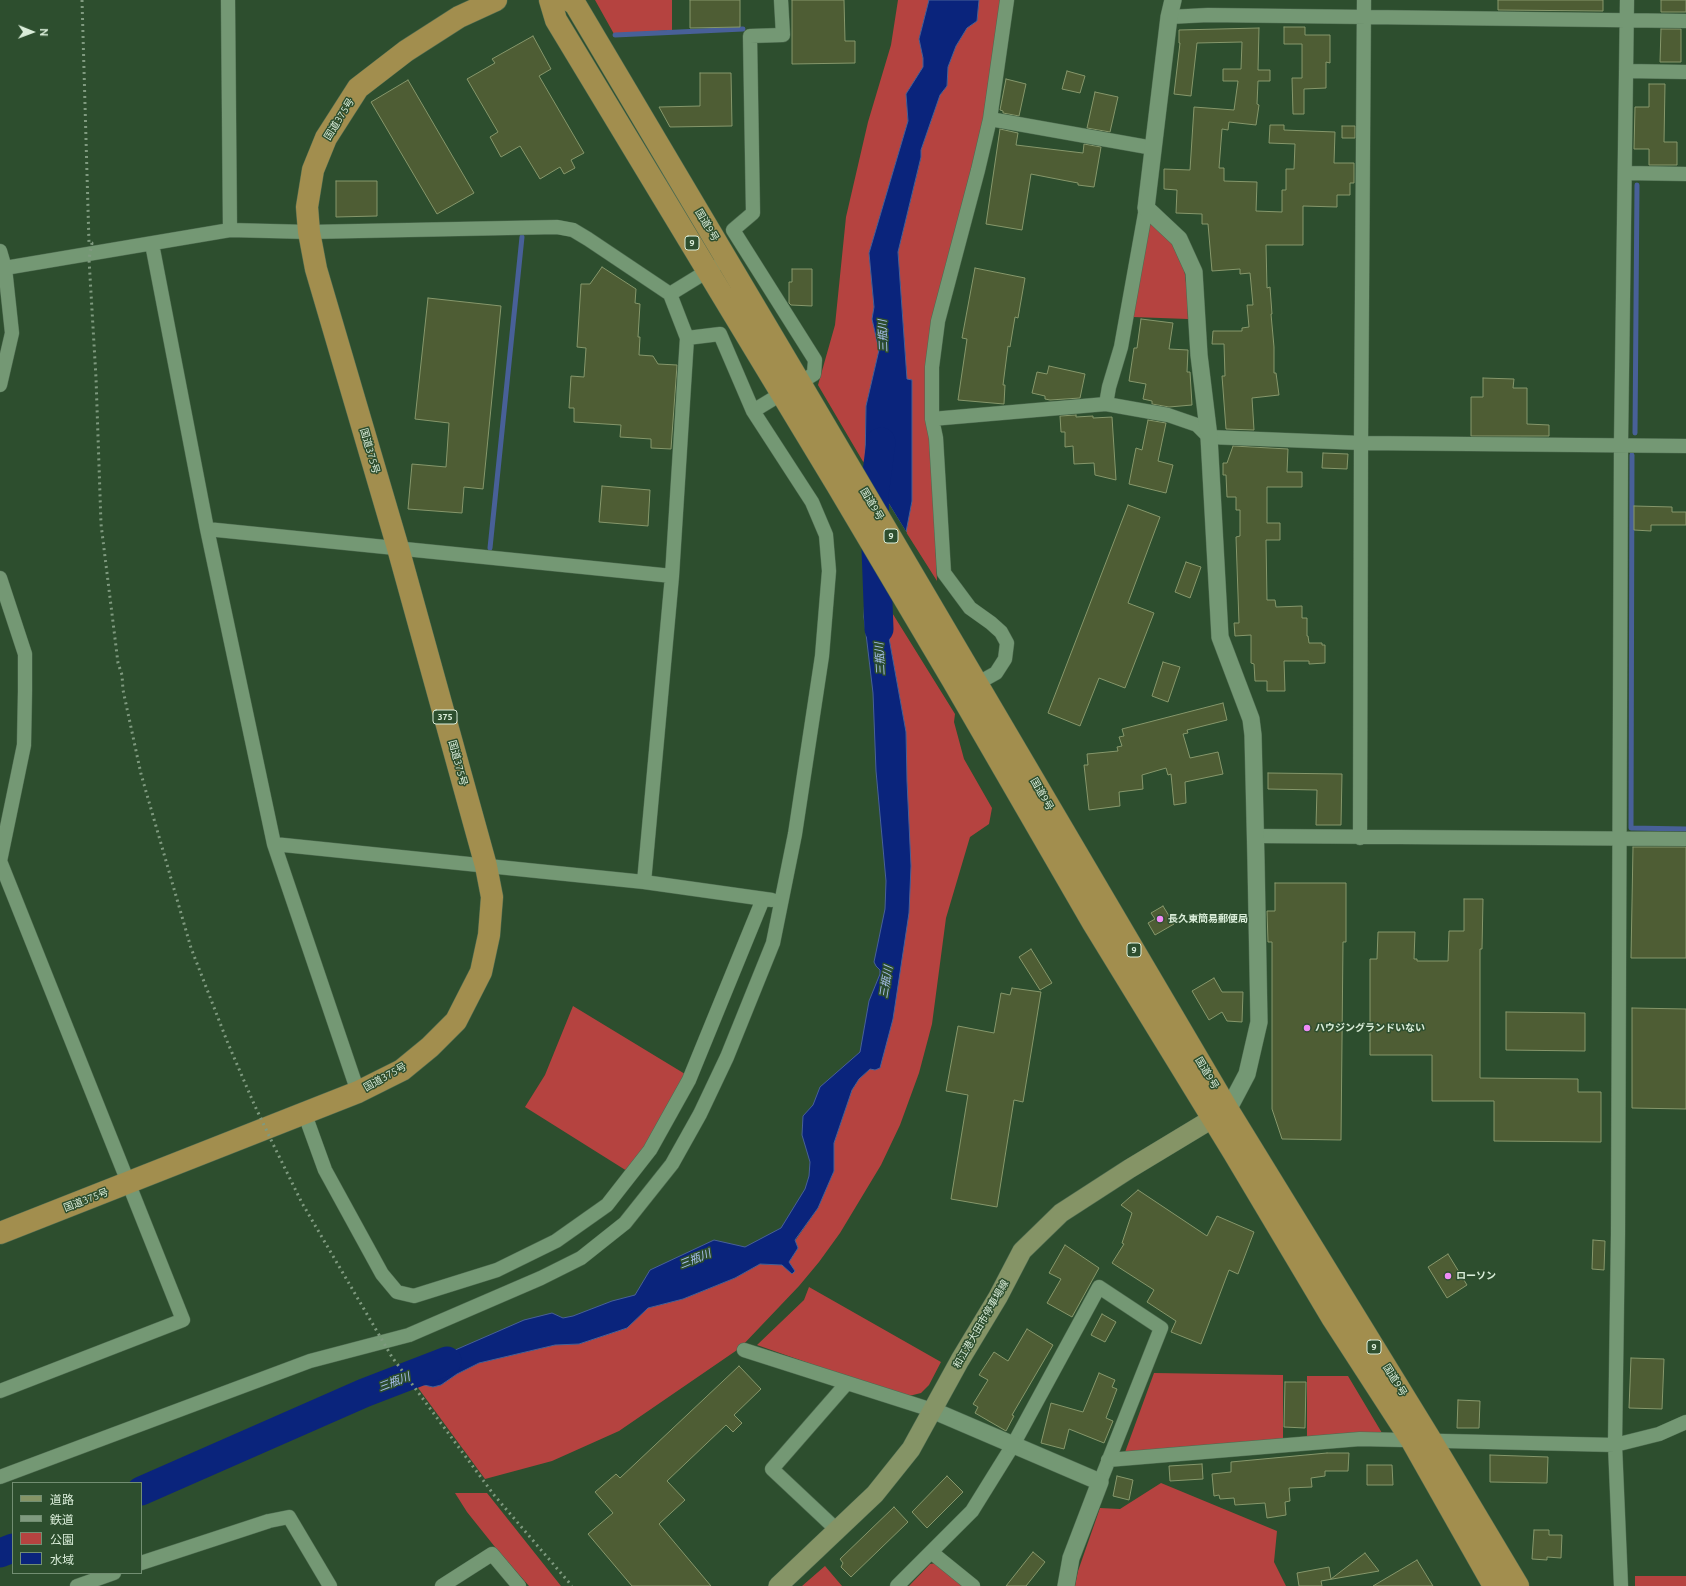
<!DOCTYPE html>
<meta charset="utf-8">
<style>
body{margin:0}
#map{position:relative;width:1686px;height:1586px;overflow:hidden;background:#2d4e2e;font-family:Ubuntu,"Noto Sans JP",sans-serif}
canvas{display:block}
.legend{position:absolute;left:12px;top:1482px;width:130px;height:92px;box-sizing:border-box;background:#2d4e2e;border:1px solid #728e72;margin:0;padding:5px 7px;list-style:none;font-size:12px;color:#daedd9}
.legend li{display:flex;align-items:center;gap:8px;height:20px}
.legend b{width:20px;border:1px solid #728e72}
.north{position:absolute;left:12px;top:12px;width:40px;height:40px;-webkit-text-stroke:3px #2d4e2e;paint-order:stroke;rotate:91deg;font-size:11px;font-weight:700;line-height:16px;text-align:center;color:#daedd9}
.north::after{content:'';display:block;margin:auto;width:14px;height:18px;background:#daedd9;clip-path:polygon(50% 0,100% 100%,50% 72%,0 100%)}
</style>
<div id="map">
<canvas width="1686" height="1586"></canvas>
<ul class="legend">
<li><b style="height:5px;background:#859466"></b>道路</li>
<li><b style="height:5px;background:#7f9a7f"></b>鉄道</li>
<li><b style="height:11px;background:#b54340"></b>公園</li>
<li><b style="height:11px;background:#0a247c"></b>水域</li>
</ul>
<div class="north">N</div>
</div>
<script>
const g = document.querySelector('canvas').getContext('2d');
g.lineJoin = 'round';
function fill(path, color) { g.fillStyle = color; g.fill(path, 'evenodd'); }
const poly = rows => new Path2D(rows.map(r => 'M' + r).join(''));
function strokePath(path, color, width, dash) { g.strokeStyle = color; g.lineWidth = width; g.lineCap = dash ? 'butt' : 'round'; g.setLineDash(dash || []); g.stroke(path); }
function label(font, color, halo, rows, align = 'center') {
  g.font = font + ' Ubuntu,"Noto Sans JP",sans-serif'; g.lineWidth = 3; g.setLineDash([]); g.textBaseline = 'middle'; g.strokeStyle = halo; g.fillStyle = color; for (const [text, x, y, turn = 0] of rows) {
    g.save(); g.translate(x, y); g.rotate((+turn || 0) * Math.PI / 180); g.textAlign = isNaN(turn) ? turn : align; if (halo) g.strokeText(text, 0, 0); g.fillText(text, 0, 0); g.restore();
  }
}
fill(poly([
 [595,0,672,0,672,30,614,34],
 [898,0,929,0,919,39,923,58,923,67,906,94,908,121,869,253,874,307,872,319,879,350,866,406,865,465,818,385,835,325,846,217,868,122,891,45],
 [979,0,1003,0,991,89,936,313,930,421,937,581,906,532,912,501,912,380,907,379,898,252,921,158,921,150,940,95,947,86,948,67,956,46,967,28,977,21],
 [1150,222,1173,245,1183,260,1187,290,1188,319,1133,317],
 [886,603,955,714,954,722,964,759,992,808,989,824,970,837,946,918,932,1024,919,1073,900,1125,881,1165,840,1233,819,1262,799,1286,740,1348,619,1431,552,1461,485,1479,413,1381,419,1380,424,1385,433,1387,441,1385,457,1374,479,1363,555,1345,579,1344,627,1328,648,1308,683,1299,735,1278,760,1264,782,1265,791,1273,789,1262,798,1248,795,1241,818,1208,834,1171,834,1143,852,1090,859,1079,870,1069,907,781,906,732,885,616],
 [573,1006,685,1074,662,1123,627,1171,525,1107,545,1075],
 [809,1287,941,1362,929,1385,921,1393,905,1397,757,1345,804,1300],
 [1154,1373,1283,1375,1283,1439,1124,1455],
 [1307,1376,1348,1376,1382,1433,1307,1439],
 [1161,1483,1277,1531,1274,1562,1286,1586,1075,1586,1078,1571,1100,1508,1120,1509],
 [455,1493,487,1493,561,1586,529,1586,495,1547,467,1512],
 [937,1563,964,1586,909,1586,930,1564],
 [825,1566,842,1586,802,1586],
 [1635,1576,1686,1576,1686,1586,1635,1586]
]), '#b54340');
const water = poly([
 [929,0,979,0,977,21,967,28,956,46,948,67,947,86,940,95,921,150,921,157,898,252,907,379,912,380,912,501,906,532,865,465,866,406,879,350,872,319,874,307,869,253,908,121,906,94,923,67,923,58,919,39,929,0],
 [866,570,886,603,885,616,906,732,907,781,911,866,909,913,893,1019,880,1068,875,1070,870,1069,859,1079,852,1090,834,1143,834,1171,818,1208,795,1240,798,1248,789,1262,795,1271,792,1274,782,1265,760,1264,735,1278,683,1299,648,1308,627,1328,579,1344,555,1345,479,1363,457,1374,441,1385,433,1387,424,1385,419,1380,413,1381,407,1371,524,1320,552,1313,563,1318,573,1316,612,1301,635,1295,650,1270,714,1240,745,1247,781,1228,805,1189,809,1176,810,1162,802,1135,803,1116,813,1105,820,1087,860,1052,869,1001,880,974,880,970,876,966,874,962,885,909,886,881,876,771,873,693,864,617,866,570]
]);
fill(water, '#0a247c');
strokePath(water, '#486098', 1);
fill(poly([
 [863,461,865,465,907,533,904,533,863,466]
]), '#2d4e2e');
strokePath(poly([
 [615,35,743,29],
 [1635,433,1637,185],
 [1632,455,1631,828,1686,829],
 [490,548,522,237]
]), '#486098', 5);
strokePath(poly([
 [879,629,874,495,881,442],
 [141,1491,364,1393,447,1361],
 [0,1553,13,1548]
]), '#0a247c', 29);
const building = poly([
 [690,0,740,0,740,27,690,28,690,0],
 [792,0,844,0,845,41,855,41,855,63,792,64,792,0],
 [1498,0,1603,0,1603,11,1498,10,1498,0],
 [1661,0,1686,0,1686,12,1661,12,1661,0],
 [1284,27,1305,27,1305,35,1330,35,1330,63,1326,62,1326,88,1304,89,1304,114,1293,114,1292,78,1302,78,1302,44,1284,44,1284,27],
 [1259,28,1258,70,1270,70,1270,81,1258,81,1257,104,1259,105,1256,125,1229,122,1228,130,1222,129,1219,168,1224,168,1224,181,1257,182,1256,211,1282,212,1282,190,1286,190,1286,169,1294,169,1295,144,1269,143,1270,125,1284,125,1284,130,1335,132,1334,163,1354,163,1354,183,1350,183,1350,195,1337,195,1337,207,1303,206,1303,245,1266,245,1267,288,1270,287,1272,314,1271,314,1274,347,1274,373,1276,373,1279,395,1252,398,1254,430,1226,429,1222,376,1225,376,1224,344,1212,344,1213,331,1242,331,1242,328,1249,327,1247,305,1253,305,1250,273,1240,274,1240,269,1212,271,1208,224,1202,224,1202,214,1176,213,1177,190,1164,189,1164,169,1190,170,1194,107,1234,110,1238,81,1223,81,1223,69,1241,69,1242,42,1197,43,1191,96,1174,94,1180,43,1179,43,1179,30,1259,28],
 [1661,29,1681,29,1681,62,1660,62,1661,29],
 [533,36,551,69,539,76,584,153,571,160,575,168,564,174,560,167,540,179,520,146,501,157,490,137,498,132,467,79,495,63,492,59,533,36],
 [1067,71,1085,76,1080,93,1062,89,1067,71],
 [700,73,731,73,732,126,670,127,659,107,700,106,700,73],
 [1006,79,1026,84,1019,116,1003,113,1003,111,1000,110,1006,79],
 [408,80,474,193,437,214,371,102,408,80],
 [1649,84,1665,84,1664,142,1677,142,1677,165,1649,165,1649,149,1634,149,1635,107,1649,107,1649,84],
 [1095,92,1118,97,1110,132,1087,128,1095,92],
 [1342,126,1355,126,1355,138,1342,138,1342,126],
 [1000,129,1018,133,1016,145,1083,153,1084,144,1101,147,1094,187,1078,185,1078,183,1062,180,1031,174,1022,230,986,224,1000,129],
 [336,181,377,181,377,216,336,217,336,181],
 [602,267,636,289,635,303,640,304,638,337,640,337,639,355,653,356,658,364,677,365,671,449,651,448,651,439,620,437,621,425,574,422,574,408,569,408,571,376,584,377,586,348,577,347,581,284,590,284,602,267],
 [975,268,1025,278,1018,318,1015,317,1010,347,1008,346,1003,385,1005,385,1004,404,958,400,967,339,962,338,975,268],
 [792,269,812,269,812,306,791,305,789,303,789,282,792,282,792,269],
 [428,298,501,306,483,489,464,487,462,513,408,509,412,464,446,467,449,423,415,419,428,298],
 [1141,319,1173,323,1169,349,1188,350,1187,372,1190,372,1192,405,1169,407,1152,404,1152,401,1143,399,1146,384,1129,381,1134,348,1137,348,1141,319],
 [1049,366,1085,374,1080,398,1050,400,1045,399,1045,396,1032,393,1037,372,1047,374,1049,366],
 [1483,378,1514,379,1513,388,1527,388,1527,424,1549,425,1549,436,1471,436,1471,397,1483,397,1483,378],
 [1076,415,1076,417,1093,416,1093,418,1112,417,1116,480,1095,475,1094,463,1074,464,1073,446,1065,447,1065,432,1061,432,1060,416,1076,415],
 [1148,420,1166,423,1158,461,1173,465,1166,493,1129,484,1136,448,1142,450,1148,420],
 [1233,446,1288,449,1287,472,1302,472,1302,487,1267,487,1267,523,1280,523,1280,540,1266,540,1267,600,1275,600,1276,607,1302,606,1302,618,1307,618,1307,636,1308,636,1309,643,1322,643,1322,645,1325,645,1325,663,1309,664,1309,661,1284,661,1285,691,1267,691,1267,681,1255,681,1254,664,1251,663,1251,635,1235,636,1234,623,1239,623,1236,537,1240,536,1240,510,1236,510,1236,497,1227,497,1226,475,1223,475,1223,463,1227,463,1233,446],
 [1323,453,1348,454,1347,469,1322,468,1323,453],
 [602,486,650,490,648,526,599,522,602,486],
 [1128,505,1160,517,1128,603,1154,613,1125,688,1099,678,1080,726,1048,713,1128,505],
 [1634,506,1672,507,1672,512,1686,512,1686,525,1651,525,1651,531,1634,530,1634,506],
 [1186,562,1201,567,1190,598,1175,592,1186,562],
 [1163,662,1180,667,1168,702,1152,696,1163,662],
 [1223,703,1227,720,1187,730,1188,733,1183,734,1190,758,1218,752,1223,774,1185,782,1186,803,1174,805,1171,774,1168,775,1166,768,1142,775,1143,789,1119,792,1120,806,1089,810,1084,765,1088,765,1087,754,1118,751,1117,747,1122,746,1119,737,1124,736,1122,729,1223,703],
 [1268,773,1342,774,1341,825,1316,825,1317,790,1268,789,1268,773],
 [1633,847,1686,847,1686,958,1631,958,1633,847],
 [1275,883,1346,883,1346,942,1343,942,1341,1140,1282,1139,1272,1109,1272,942,1268,942,1267,911,1275,911,1275,883],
 [1464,899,1483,899,1482,949,1480,949,1480,1078,1578,1079,1578,1092,1601,1092,1601,1142,1494,1141,1494,1101,1432,1101,1432,1055,1370,1055,1370,959,1377,959,1378,932,1415,932,1414,959,1417,959,1417,961,1448,961,1449,931,1464,931,1464,899],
 [1163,906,1174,924,1155,935,1148,923,1155,919,1151,913,1163,906],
 [1031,949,1052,983,1040,990,1019,957,1031,949],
 [1214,978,1222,992,1243,992,1242,1022,1227,1021,1222,1012,1209,1020,1192,991,1214,978],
 [1012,988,1041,992,1023,1102,1014,1100,997,1207,951,1199,968,1095,946,1091,958,1026,994,1033,1001,993,1010,995,1012,988],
 [1632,1008,1686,1009,1686,1109,1632,1108,1632,1008],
 [1506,1012,1585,1013,1585,1051,1506,1050,1506,1012],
 [1138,1190,1207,1236,1217,1216,1254,1232,1238,1274,1229,1270,1201,1344,1171,1332,1176,1321,1147,1302,1154,1290,1112,1263,1124,1244,1122,1243,1132,1213,1121,1205,1138,1190],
 [1593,1240,1605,1241,1604,1270,1592,1269,1593,1240],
 [1065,1245,1099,1268,1072,1317,1047,1303,1061,1279,1049,1273,1065,1245],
 [1448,1254,1467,1285,1447,1298,1428,1267,1448,1254],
 [1102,1314,1116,1322,1105,1342,1091,1335,1102,1314],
 [1027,1329,1053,1345,1012,1415,1014,1416,1006,1431,975,1413,978,1407,973,1404,988,1380,979,1375,994,1352,1008,1361,1027,1329],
 [1631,1358,1664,1359,1662,1409,1629,1408,1631,1358],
 [739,1366,761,1389,734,1415,742,1423,733,1432,726,1425,667,1481,685,1500,659,1524,711,1586,632,1586,588,1534,613,1513,595,1492,616,1474,620,1478,739,1366],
 [1099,1373,1115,1380,1112,1387,1117,1389,1106,1418,1113,1421,1104,1443,1069,1429,1064,1449,1041,1443,1051,1403,1083,1412,1099,1373],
 [1285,1382,1306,1382,1305,1428,1284,1427,1285,1382],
 [1458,1400,1480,1401,1479,1428,1457,1428,1458,1400],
 [1327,1453,1349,1453,1348,1471,1325,1471,1325,1476,1311,1478,1312,1487,1289,1488,1290,1501,1285,1502,1286,1515,1267,1518,1265,1503,1235,1505,1234,1498,1220,1499,1219,1495,1214,1496,1212,1474,1231,1472,1231,1462,1327,1453],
 [1490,1455,1548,1457,1547,1483,1490,1482,1490,1455],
 [1202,1464,1203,1479,1170,1481,1169,1466,1202,1464],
 [1367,1465,1392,1465,1393,1485,1367,1485,1367,1465],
 [947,1476,963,1492,927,1528,912,1512,947,1476],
 [1117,1476,1133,1480,1129,1500,1113,1496,1117,1476],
 [894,1507,908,1522,851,1577,841,1567,843,1563,840,1559,894,1507],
 [1534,1530,1549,1530,1549,1535,1562,1535,1561,1558,1547,1557,1547,1560,1532,1559,1534,1530],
 [1033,1552,1045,1562,1026,1586,1006,1586,1033,1552],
 [1365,1553,1379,1571,1321,1581,1322,1586,1299,1586,1297,1573,1329,1567,1331,1579,1365,1553],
 [1417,1560,1433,1586,1373,1586,1417,1560]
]);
fill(building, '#4e5d34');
strokePath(building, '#86976b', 1);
const minor = poly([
 [228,0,230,230],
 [1169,17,1208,15,1686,21],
 [1626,71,1686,72],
 [990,119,1153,148],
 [1625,173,1686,174],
 [152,244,207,529,274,844,358,1092],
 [0,251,5,268,12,333,0,385],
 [5,268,230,230,309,232,557,227,573,230,588,239,670,294,687,338,672,576,644,882,274,844],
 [670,294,714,267],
 [1106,404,1109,387,1121,347,1146,208],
 [753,411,814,374,815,360,733,230,753,213,750,36,783,35,781,0],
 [932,419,932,367,938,321,978,170,990,119,1007,0],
 [207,529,672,576],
 [0,578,25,654,25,691,24,745,0,861],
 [978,683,996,673,1005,659,1007,643,1001,632,991,623,970,608,944,573,936,438,932,419,1106,404,1168,415,1197,425,1209,437,1361,443,1686,446],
 [1255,836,1686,839],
 [1360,838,1361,443,1364,0],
 [644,882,772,900],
 [304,1112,325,1170,382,1274,397,1292,414,1296,497,1270,556,1241,607,1205,650,1150,689,1080,763,899],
 [744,1350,932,1410],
 [0,1391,183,1320,0,861],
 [1108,1460,1360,1439,1615,1445,1659,1434,1686,1422],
 [0,1477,310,1361,409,1335,541,1278,581,1258,625,1223,672,1164,700,1114,727,1057,773,943,795,834,822,656,829,571,826,535,812,502,753,411,720,334,687,338],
 [838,1531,772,1469,847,1383],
 [931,1552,973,1586],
 [141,1563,269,1521,289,1517,330,1586],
 [77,1586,114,1573],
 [442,1586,492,1554,519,1586],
 [897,1586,972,1511,1013,1445,1099,1287,1161,1328,1100,1482],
 [1621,1586,1615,1445,1618,1233,1621,445,1627,0]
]);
const tertiary = poly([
 [1173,0,1169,17,1146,208,1179,239,1194,272,1199,355,1209,437,1220,637,1251,719,1253,735,1256,861,1259,1022,1247,1074,1228,1110],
 [932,1410,1100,1482,1071,1558,1066,1586]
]);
const secondary = poly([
 [778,1586,875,1494,911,1449,960,1360,998,1297,1022,1251,1061,1213,1129,1169,1225,1111]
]);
const trunk = poly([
 [550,0,556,20,837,485,953,681,1093,923,1234,1153,1333,1319,1412,1441,1494,1586],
 [569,0,575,4,800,383,1228,1110,1432,1442,1518,1586],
 [0,1233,358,1092,402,1070,430,1047,456,1021,481,972,489,935,492,897,486,866,398,548,316,269,309,232,307,207,313,170,326,138,358,88,406,51,459,17,496,0]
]);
strokePath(minor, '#4e6b50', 15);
strokePath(tertiary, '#4e6b50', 18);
strokePath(secondary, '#4e6b50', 20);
strokePath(trunk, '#4e6b50', 23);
strokePath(minor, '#749874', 14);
strokePath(tertiary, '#749874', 17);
strokePath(secondary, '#859466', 19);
strokePath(trunk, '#a28e4e', 22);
strokePath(poly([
 [82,0,89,243,92,243,89,259,96,378,101,524,118,663,122,675,123,690,141,774,191,948,227,1041,254,1104,272,1142,302,1203,392,1357,494,1495,572,1586]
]), '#7f9a7f', 3, [2, 4]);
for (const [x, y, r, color] of [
 [1160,919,4,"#f08bf6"],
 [1307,1028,4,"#f08bf6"],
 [1448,1276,4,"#f08bf6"]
]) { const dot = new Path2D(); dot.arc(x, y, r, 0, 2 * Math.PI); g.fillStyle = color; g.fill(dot); strokePath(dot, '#2d4e2e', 1.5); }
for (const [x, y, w] of [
 [692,243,14],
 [891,536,14],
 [445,717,24],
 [1134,950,14],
 [1374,1347,14]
]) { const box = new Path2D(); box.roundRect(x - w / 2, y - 7, w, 14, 3); g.fillStyle = '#2d4e2e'; g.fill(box); strokePath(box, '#daedd9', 1); }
label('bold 9px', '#daedd9', null, [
 ["9",692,243],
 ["9",891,536],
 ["375",445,717],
 ["9",1134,950],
 ["9",1374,1347]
]);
label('10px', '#daedd9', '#2d4e2e', [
 ["国道375号",339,119,-58],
 ["国道9号",707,225,59],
 ["国道375号",370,451,74],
 ["国道9号",872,504,59],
 ["国道375号",458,763,75],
 ["国道9号",1042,794,60],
 ["国道9号",1207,1073,59],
 ["国道375号",385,1077,-29],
 ["国道375号",86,1200,-21],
 ["和江港大田市停車場線",981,1324,-60],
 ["国道9号",1395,1380,58]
]);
label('bold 10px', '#daedd9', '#2d4e2e', [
 ["長久東簡易郵便局",1168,919],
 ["ハウジングランドいない",1315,1028],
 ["ローソン",1456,1276]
], 'left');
label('italic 11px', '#abc2f2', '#2d4e2e', [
 ["三瓶川",883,336,-92],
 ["三瓶川",880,659,-93],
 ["三瓶川",886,982,-81],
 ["三瓶川",695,1259,-22],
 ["三瓶川",394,1382,-21]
]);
</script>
